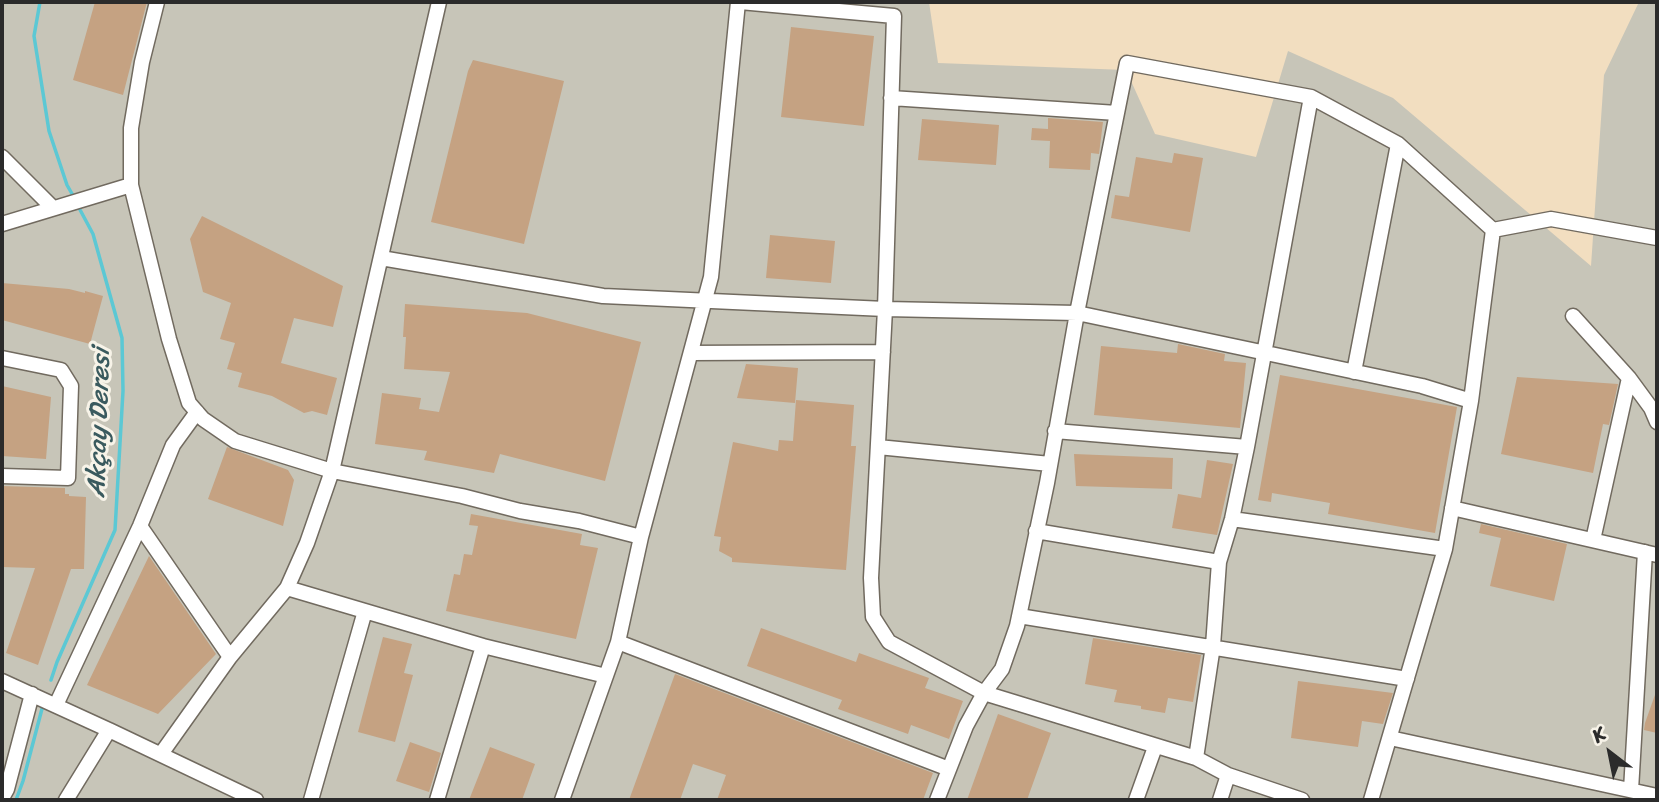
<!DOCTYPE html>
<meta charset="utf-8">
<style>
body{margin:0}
#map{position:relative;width:1659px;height:802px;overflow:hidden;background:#f2dec0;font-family:Sriracha,sans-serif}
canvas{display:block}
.frame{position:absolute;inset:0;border:4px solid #2b2b2b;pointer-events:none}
.north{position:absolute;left:1575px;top:718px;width:70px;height:70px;-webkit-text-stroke:5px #f7f3e8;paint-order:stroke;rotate:328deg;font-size:19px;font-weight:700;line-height:28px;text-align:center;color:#2b2b2b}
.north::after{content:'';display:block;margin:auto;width:24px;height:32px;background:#2b2b2b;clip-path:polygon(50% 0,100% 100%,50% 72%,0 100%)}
</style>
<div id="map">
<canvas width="1659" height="802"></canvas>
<div class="frame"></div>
<div class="north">K</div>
</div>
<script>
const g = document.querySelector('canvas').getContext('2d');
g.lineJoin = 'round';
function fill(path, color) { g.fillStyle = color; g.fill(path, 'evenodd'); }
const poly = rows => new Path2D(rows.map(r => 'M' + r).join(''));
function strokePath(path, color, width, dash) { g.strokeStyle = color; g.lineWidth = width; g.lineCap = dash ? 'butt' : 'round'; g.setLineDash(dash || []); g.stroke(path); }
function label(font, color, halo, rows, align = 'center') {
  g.font = font + ' Sriracha,sans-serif'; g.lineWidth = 6; g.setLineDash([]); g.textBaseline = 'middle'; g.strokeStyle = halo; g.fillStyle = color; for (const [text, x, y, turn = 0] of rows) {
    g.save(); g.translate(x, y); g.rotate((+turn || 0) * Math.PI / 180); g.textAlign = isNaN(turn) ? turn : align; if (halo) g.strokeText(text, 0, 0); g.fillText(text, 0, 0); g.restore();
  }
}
fill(poly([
 [2,2,929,2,938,63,1126,70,1155,134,1256,157,1288,51,1393,98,1591,266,1604,75,1639,2,1657,2,1657,800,2,800]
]), '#c7c5b8');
strokePath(poly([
 [40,2,34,36,49,131,67,185,75,199],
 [51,680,57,662,115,530,123,391,122,338,93,234,78,206],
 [16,800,23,781,43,705]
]), '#5cc8d4', 3.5);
fill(poly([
 [95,2,147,2,123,95,73,80],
 [791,27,874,36,864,126,781,117],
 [473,60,564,81,524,244,431,222,468,71],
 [1048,118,1103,122,1099,154,1091,153,1090,170,1049,168,1050,141,1031,140,1032,128,1048,129],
 [922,119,999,125,996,165,918,160],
 [1174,153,1203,158,1190,232,1111,218,1115,195,1129,197,1136,157,1172,163],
 [202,216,343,286,333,327,294,318,281,363,337,378,327,415,312,411,304,413,272,396,238,387,242,373,227,369,235,343,220,339,231,303,203,292,190,239],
 [770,235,835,241,831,283,766,278],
 [2,283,69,289,85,293,85,291,103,296,90,344,2,320],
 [405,304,527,313,641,342,605,481,500,454,494,473,424,460,427,451,375,444,382,393,421,398,419,409,439,412,450,372,404,369,406,337,403,337],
 [1178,344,1225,354,1224,361,1246,363,1240,428,1094,415,1101,346,1177,353],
 [746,364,798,368,795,403,737,398],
 [1280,375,1457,407,1435,533,1328,514,1330,503,1272,493,1271,502,1258,500],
 [1517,377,1618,384,1609,425,1603,424,1593,473,1501,454],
 [2,386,51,397,46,459,2,456],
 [796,400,854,405,851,446,856,446,846,570,732,562,732,558,719,551,721,537,714,536,733,442,778,451,779,440,793,441],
 [227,447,288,470,294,480,283,526,208,499],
 [1074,454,1173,458,1172,489,1076,486],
 [1207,460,1233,464,1217,535,1172,528,1178,494,1201,498],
 [2,486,65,488,65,494,69,494,69,496,86,497,84,569,71,569,38,665,6,653,35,568,2,567],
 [471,514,582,534,580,545,598,548,576,639,446,611,454,574,460,575,464,554,472,555,478,526,469,525],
 [1481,524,1567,544,1554,601,1490,586,1501,538,1479,533],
 [149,556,216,654,158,714,87,685],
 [761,628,856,662,859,653,929,678,925,688,963,701,949,739,911,725,908,734,838,709,842,700,747,666],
 [383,637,412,644,404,673,413,675,395,742,358,732],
 [1093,638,1201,655,1193,702,1168,698,1165,713,1141,709,1141,706,1114,702,1117,690,1085,684],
 [675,674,933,773,923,800,717,800,726,775,693,764,680,800,629,800],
 [1298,681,1393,693,1383,724,1362,721,1358,747,1291,738],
 [1656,692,1657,692,1657,733,1644,730,1645,723],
 [998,714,1051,733,1027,800,967,800],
 [410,742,441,753,429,792,396,781],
 [490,747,535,764,522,800,469,800]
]), '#c5a282');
const minor = poly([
 [157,2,142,62,131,128,131,185,169,339,189,403,203,419,235,441,332,471,462,496,520,511,579,521,641,537,618,642,562,800],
 [740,2,894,16,885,309,871,578,873,617,889,642,984,693,1196,758,1228,775,1302,800],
 [891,98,1117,113],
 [2,157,53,208],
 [2,224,131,185],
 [1493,230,1551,219,1657,238],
 [381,258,603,296,885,309,1077,313,1422,386,1471,401,1445,549,1371,800],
 [1573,316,1629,378,1651,408,1657,422],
 [691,353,883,352],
 [2,358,61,370,71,386,68,478,2,476],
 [1354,372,1398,144],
 [1471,401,1493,230],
 [1055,431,1247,447],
 [878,447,1050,464],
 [1452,508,1657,555],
 [1232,519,1445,549],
 [140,526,230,657],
 [1036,531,1219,562],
 [641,537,711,277,738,2],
 [1593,540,1629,378],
 [287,588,483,646,606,676],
 [1019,616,1407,679],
 [618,642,949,769],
 [2,681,109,730],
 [56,705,140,526,173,445,197,412],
 [1390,738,1657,796],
 [161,754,230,657,287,588,307,543,332,471,439,2],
 [1196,758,1213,646,1219,562,1232,519,1247,447,1311,97],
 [1631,790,1645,552],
 [2,798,7,789,32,694],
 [66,800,109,730,256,800],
 [311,800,365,611],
 [437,800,483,646],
 [937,800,966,726,984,693,1002,669,1017,626,1047,483,1077,313,1127,63,1311,97,1398,144,1493,230],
 [1136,800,1155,747],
 [1220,800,1228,775]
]);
strokePath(minor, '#716a5f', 17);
strokePath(minor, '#fff', 14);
label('italic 26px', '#3a5a5e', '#f7f3e8', [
 ["Akçay Deresi",100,423,-88]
]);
</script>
